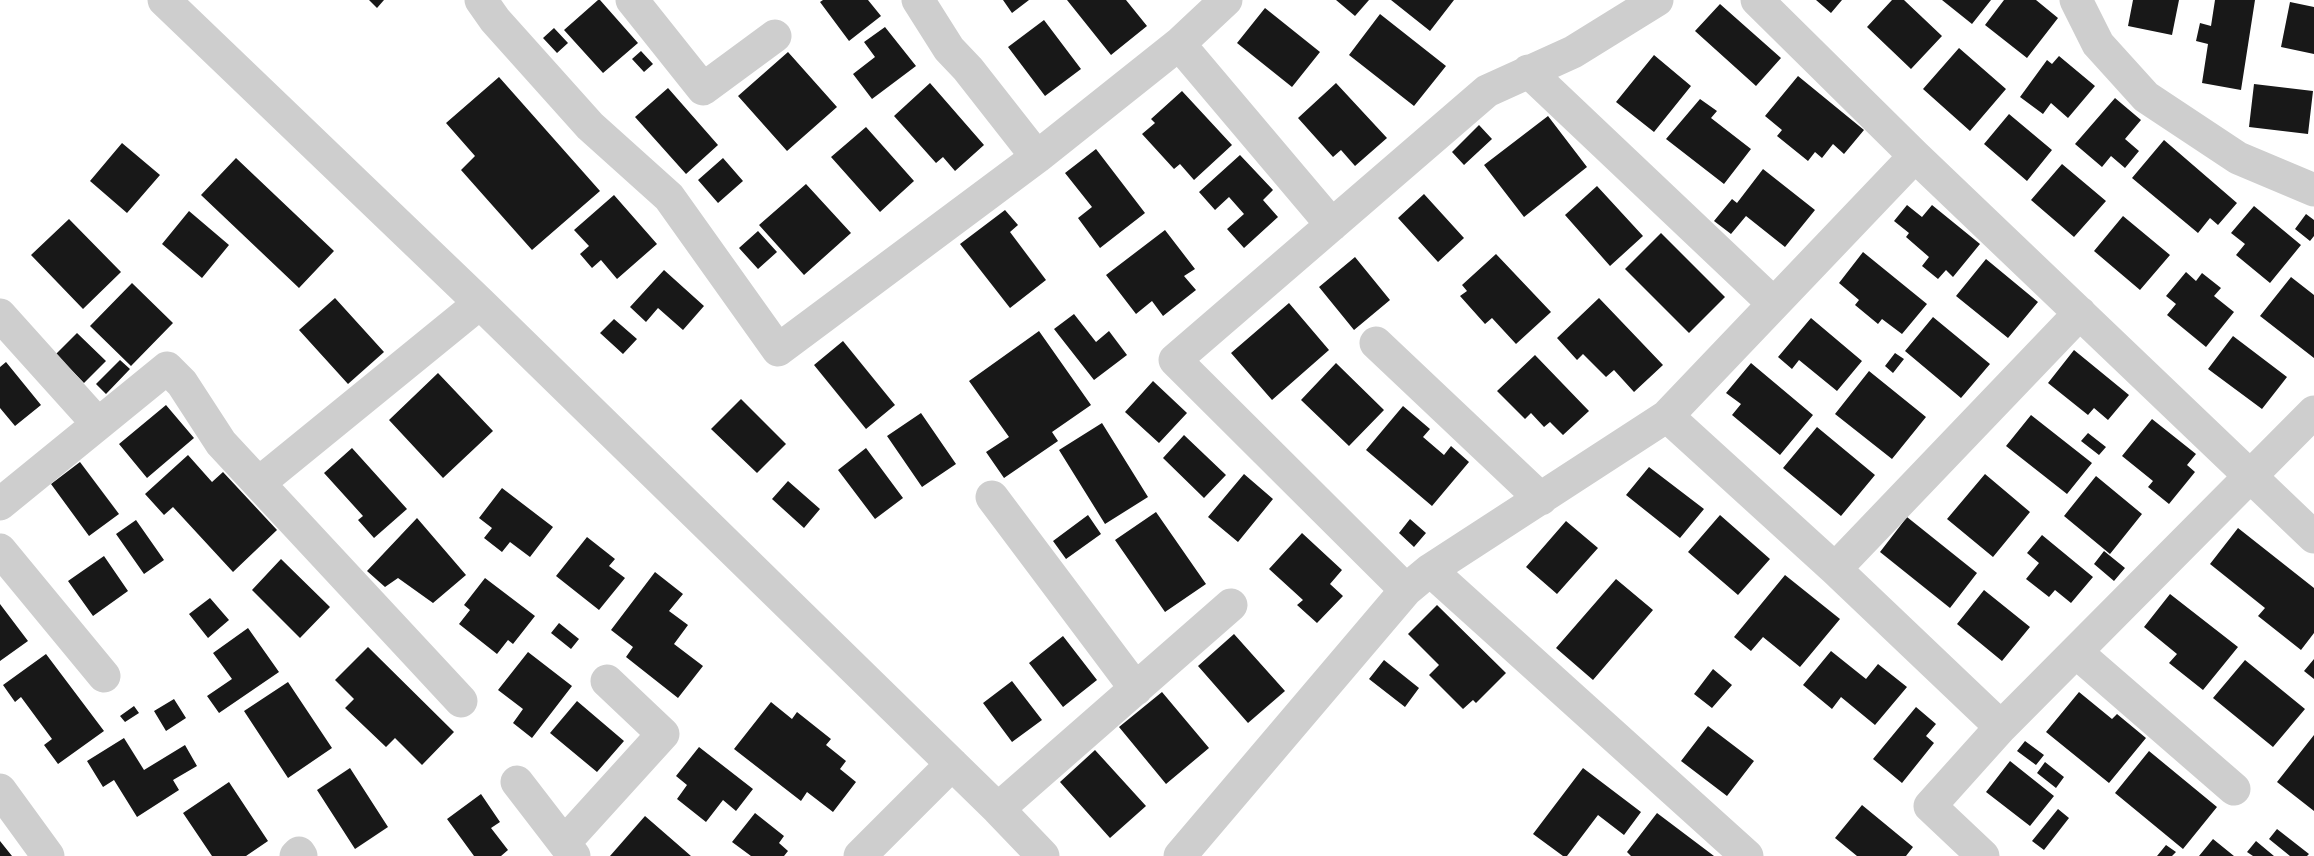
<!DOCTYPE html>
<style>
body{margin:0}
canvas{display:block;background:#fff}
</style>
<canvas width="2314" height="856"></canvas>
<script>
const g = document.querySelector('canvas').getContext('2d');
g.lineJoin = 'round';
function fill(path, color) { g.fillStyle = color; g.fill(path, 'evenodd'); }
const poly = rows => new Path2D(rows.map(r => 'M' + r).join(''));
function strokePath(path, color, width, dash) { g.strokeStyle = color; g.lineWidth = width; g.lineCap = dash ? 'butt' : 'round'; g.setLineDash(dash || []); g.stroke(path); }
fill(poly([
 [369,0,384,0,377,8],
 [598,0,600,0,638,43,603,73,564,30],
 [823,0,868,0,881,16,849,41,820,2],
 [1003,0,1029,0,1012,13],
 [1067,0,1126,0,1147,26,1111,55],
 [1336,0,1369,0,1355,16],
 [1391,0,1454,0,1430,31],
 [1816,0,1842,0,1831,13],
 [1892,0,1904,0,1942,36,1911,69,1867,27],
 [1942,0,1991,0,1972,24],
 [2004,0,2036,0,2058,18,2027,58,1985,25],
 [2133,0,2179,0,2172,35,2128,26],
 [2215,0,2255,0,2241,90,2202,83,2208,44,2196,41,2200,23,2211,26],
 [2290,2,2314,7,2314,54,2281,47],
 [1720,4,1781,58,1756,86,1695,31],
 [1265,8,1320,52,1292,87,1237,43],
 [1380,14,1446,66,1414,106,1349,55],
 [1044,20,1081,69,1045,96,1008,47],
 [885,27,916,66,872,99,853,74,875,57,864,42],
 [554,28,568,43,557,53,543,38],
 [1959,48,2006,89,1970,131,1923,89],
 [641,51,653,64,644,72,632,59],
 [788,52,837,107,787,151,738,96],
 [1654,55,1691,86,1654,132,1616,102],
 [2059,56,2095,86,2068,118,2051,103,2043,114,2020,97,2047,60,2052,64],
 [1798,76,1864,130,1844,154,1833,144,1822,158,1815,152,1808,161,1777,136,1782,130,1765,116],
 [499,77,600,191,532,250,461,170,475,156,446,123],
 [930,83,984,145,955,171,943,157,936,163,894,116],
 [1336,83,1387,138,1355,166,1341,150,1333,157,1298,118],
 [2254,84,2313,91,2308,134,2249,127],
 [668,88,718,145,686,174,635,117],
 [1182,91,1232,145,1194,180,1180,164,1174,169,1142,134,1155,123,1151,119],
 [2115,98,2141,120,2125,139,2139,151,2125,168,2111,156,2102,167,2075,144],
 [1700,99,1717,111,1711,118,1751,149,1724,184,1666,139],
 [2009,114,2052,150,2027,181,1984,144],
 [1548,116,1587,167,1524,217,1484,165],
 [1479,125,1492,139,1464,165,1452,152],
 [866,127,914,181,880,212,831,157],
 [2164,140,2237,203,2218,225,2210,218,2198,233,2132,178],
 [122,143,160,175,127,213,90,181],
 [1096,149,1145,213,1100,248,1078,218,1092,207,1065,173],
 [1240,155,1273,190,1263,200,1278,217,1244,248,1227,229,1244,214,1229,197,1215,210,1199,192],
 [236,158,334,251,299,288,201,195],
 [723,158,743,181,718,203,698,180],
 [2062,164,2106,201,2074,237,2031,200],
 [1763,169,1815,210,1785,247,1746,216,1731,234,1714,221,1732,199,1737,203],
 [806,184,851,233,804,275,759,225],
 [1597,186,1643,236,1610,266,1565,215],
 [1424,194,1464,238,1438,262,1398,218],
 [614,195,657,244,617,279,601,260,592,268,580,254,589,246,574,230],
 [1907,205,1922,217,1932,205,1980,244,1953,277,1946,270,1938,279,1922,266,1929,257,1906,237,1909,233,1894,221],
 [2254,206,2301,245,2270,283,2236,255,2245,244,2231,233],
 [1005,210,1018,225,1010,232,1046,280,1010,308,960,244],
 [189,211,229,245,202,278,162,244],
 [2306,214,2314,220,2314,236,2310,241,2295,229],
 [2123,216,2170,255,2140,290,2094,251],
 [69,219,121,272,83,309,31,255],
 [1165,230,1195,269,1184,276,1196,290,1163,316,1152,301,1136,314,1106,275],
 [758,231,777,252,758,269,739,248],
 [1661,233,1725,297,1689,333,1625,269],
 [1863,252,1927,304,1902,334,1882,319,1878,324,1855,305,1859,300,1839,283],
 [1496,254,1551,312,1516,344,1492,318,1485,324,1460,296,1467,291,1462,285],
 [1355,257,1390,300,1354,330,1319,287],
 [1986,259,2038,302,2008,338,1956,296],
 [664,270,704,306,683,330,658,308,646,322,630,307],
 [2186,272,2196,281,2202,273,2221,288,2214,296,2234,312,2206,347,2167,315,2176,304,2166,296],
 [2291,277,2314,295,2314,358,2260,316],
 [132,283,173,323,131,366,90,326],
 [335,298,384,352,348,384,299,330],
 [1599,298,1663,365,1634,392,1614,370,1606,377,1583,354,1577,360,1557,338],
 [1289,303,1329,350,1272,400,1231,353],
 [1074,314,1096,342,1109,331,1127,355,1094,380,1054,329],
 [1933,317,1990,364,1961,398,1905,351],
 [1811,318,1862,361,1837,391,1799,360,1792,369,1778,357],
 [614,319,637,339,623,354,600,333],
 [1039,331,1091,405,1052,432,1058,441,1004,478,986,452,1009,437,969,381],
 [77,333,106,361,84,383,56,354],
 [2233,336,2287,377,2262,409,2208,369],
 [843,341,895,405,866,429,814,365],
 [2074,350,2129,395,2108,420,2094,408,2088,415,2048,383],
 [1895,353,1904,359,1893,373,1885,366],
 [1535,355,1589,411,1563,435,1550,422,1544,427,1531,413,1525,419,1497,391],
 [120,360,130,369,106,394,96,384],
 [6,362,41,405,15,426,0,408,0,367],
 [1336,363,1384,410,1349,446,1301,400],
 [1751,363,1813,415,1780,455,1732,415,1741,404,1726,393],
 [1869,371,1926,417,1892,459,1835,414],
 [438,373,493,431,443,478,389,420],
 [1153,381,1187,413,1159,443,1125,412],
 [741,399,786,444,757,473,711,429],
 [166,405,194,438,147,478,119,444],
 [1403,406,1430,429,1423,437,1444,455,1451,446,1469,462,1432,506,1366,450],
 [921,413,956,464,922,487,887,436],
 [2031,415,2092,463,2067,494,2006,446],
 [2152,419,2196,454,2187,465,2195,472,2169,504,2148,487,2153,481,2122,456],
 [1102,423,1148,497,1105,524,1059,450],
 [1817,427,1875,475,1841,516,1783,468],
 [2088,433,2106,447,2099,455,2081,441],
 [1184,435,1226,475,1204,498,1163,458],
 [352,448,407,509,374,538,358,520,363,516,324,473],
 [866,448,903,498,875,519,838,470],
 [188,455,212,482,223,472,277,530,233,572,173,507,164,515,145,494],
 [80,462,119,514,89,536,51,484],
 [1649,467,1704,509,1680,538,1626,495],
 [1244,474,1273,499,1238,542,1208,517],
 [1985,474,2030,512,1993,557,1947,519],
 [2096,476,2142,514,2110,554,2064,516],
 [788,481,820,509,804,528,772,499],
 [502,488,553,527,530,557,510,542,502,552,484,538,492,528,479,518],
 [1156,512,1206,584,1165,612,1115,540],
 [1088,515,1101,534,1066,559,1053,541],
 [1720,515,1770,559,1738,595,1688,552],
 [1907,517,1977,573,1950,608,1880,552],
 [417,518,466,575,433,603,398,578,385,587,367,571],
 [1410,519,1426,533,1414,547,1399,533],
 [136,520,164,560,144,574,116,534],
 [1566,521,1598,548,1557,594,1526,567],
 [2238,528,2314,588,2314,633,2301,650,2258,616,2265,608,2210,564],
 [1302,533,1342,570,1330,584,1343,596,1317,623,1297,605,1303,600,1269,569],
 [2042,535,2093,577,2071,603,2055,590,2049,597,2026,579,2039,563,2027,553],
 [587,537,615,559,609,566,625,578,599,610,556,576],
 [2104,551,2125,568,2114,581,2094,564],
 [104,556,128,591,93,616,68,581],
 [281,559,330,607,300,638,252,590],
 [655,572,683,594,669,611,688,625,674,644,703,666,678,698,626,657,633,647,611,630],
 [1785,575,1840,619,1800,667,1763,637,1751,651,1734,637],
 [485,578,535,616,513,644,508,640,497,654,459,624,470,610,464,605],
 [1616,579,1653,610,1593,680,1556,648],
 [1984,590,2030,627,2002,661,1957,624],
 [2170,594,2238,647,2203,690,2169,663,2177,654,2144,627],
 [210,598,229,620,208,638,189,614],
 [0,604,28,641,0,661],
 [1437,605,1506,673,1476,703,1473,700,1463,709,1429,675,1439,665,1408,634],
 [559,623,579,639,571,649,551,633],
 [248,628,279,672,219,713,207,696,232,679,213,653],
 [1234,634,1285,691,1248,723,1198,666],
 [1063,636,1097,680,1063,707,1029,663],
 [368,647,454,732,422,765,395,738,386,747,345,708,354,699,335,680],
 [1831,651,1866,679,1878,664,1907,687,1875,725,1841,697,1832,709,1803,685],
 [528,652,572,686,532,738,513,723,523,709,498,690],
 [46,654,104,731,58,764,44,745,52,739,21,697,15,702,3,685],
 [2314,659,2314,679,2304,671],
 [1384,660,1419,688,1405,707,1369,679],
 [2245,660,2305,709,2273,747,2213,698],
 [1713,669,1732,685,1712,708,1694,694],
 [1012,681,1042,720,1012,742,983,703],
 [288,682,332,748,288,778,244,711],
 [1162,692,1209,748,1166,784,1119,727],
 [2079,692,2112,719,2117,714,2146,738,2109,783,2046,732],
 [174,699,186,718,166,731,154,711],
 [577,701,624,741,597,772,550,733],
 [771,702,792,719,797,712,831,739,826,745,846,761,840,769,856,782,833,812,807,792,801,801,734,749],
 [134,706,139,713,125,722,120,716],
 [1916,707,1936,724,1926,736,1934,743,1902,783,1873,759],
 [1708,726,1754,761,1727,796,1681,761],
 [2314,735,2314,811,2277,782],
 [124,738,144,770,185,745,197,766,173,780,179,790,137,817,114,780,103,787,87,761],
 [2025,741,2044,755,2036,765,2017,751],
 [699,747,753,789,736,811,723,800,706,822,677,799,687,785,676,776],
 [1095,750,1146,806,1110,838,1060,782],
 [2149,751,2217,807,2183,849,2115,793],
 [2010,761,2054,796,2030,826,1986,792],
 [2045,762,2064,777,2056,788,2037,773],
 [350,768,388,827,355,849,317,790],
 [1583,768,1641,812,1624,835,1598,815,1567,856,1563,856,1533,834],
 [229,782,268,841,246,856,212,856,183,813],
 [481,794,500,822,491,828,508,850,501,856,474,856,447,819],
 [1862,805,1913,847,1906,856,1857,856,1835,838],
 [2058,809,2069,818,2044,850,2032,841],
 [755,813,784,836,779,843,788,851,784,856,751,856,732,842],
 [1657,813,1714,856,1631,856,1627,852],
 [645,816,691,856,610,856],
 [2277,829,2309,854,2307,856,2290,856,2269,839],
 [2213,839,2234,856,2199,856],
 [0,841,12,856,0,856],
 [2256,841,2274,856,2253,856,2247,852],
 [2166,845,2176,852,2172,856,2157,856]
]), '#181818');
strokePath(poly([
 [164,0,480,303,998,809,1043,856],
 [481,0,495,20,590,126,669,197,778,350,1037,157,1179,44,1226,0],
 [632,0,703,89,775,36],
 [918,0,949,49,968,69,1037,157],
 [1757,0,1915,156,2314,537],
 [2076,0,2098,44,2146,97,2238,158,2314,190],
 [1179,44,1332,225],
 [1528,71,1774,304],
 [0,315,98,424],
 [1376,343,1541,499],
 [1667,416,1835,569,2001,727],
 [259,483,480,303],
 [992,497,1136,689],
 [0,504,167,368,182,383,221,443,461,701],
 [0,550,104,676],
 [1835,569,2080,313],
 [1430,570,1747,856],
 [1406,590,1175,360,1487,91,1573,52,1657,0],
 [2076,652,2234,789],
 [517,782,574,856],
 [0,790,48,856],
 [998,809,1231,605],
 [564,843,663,734,607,681],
 [296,856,299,853,301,856],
 [860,856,952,764],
 [1180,856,1406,590,1430,570,1667,416,1915,156],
 [1983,856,1930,806,2001,727,2314,412]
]), '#cecece', 33);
</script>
